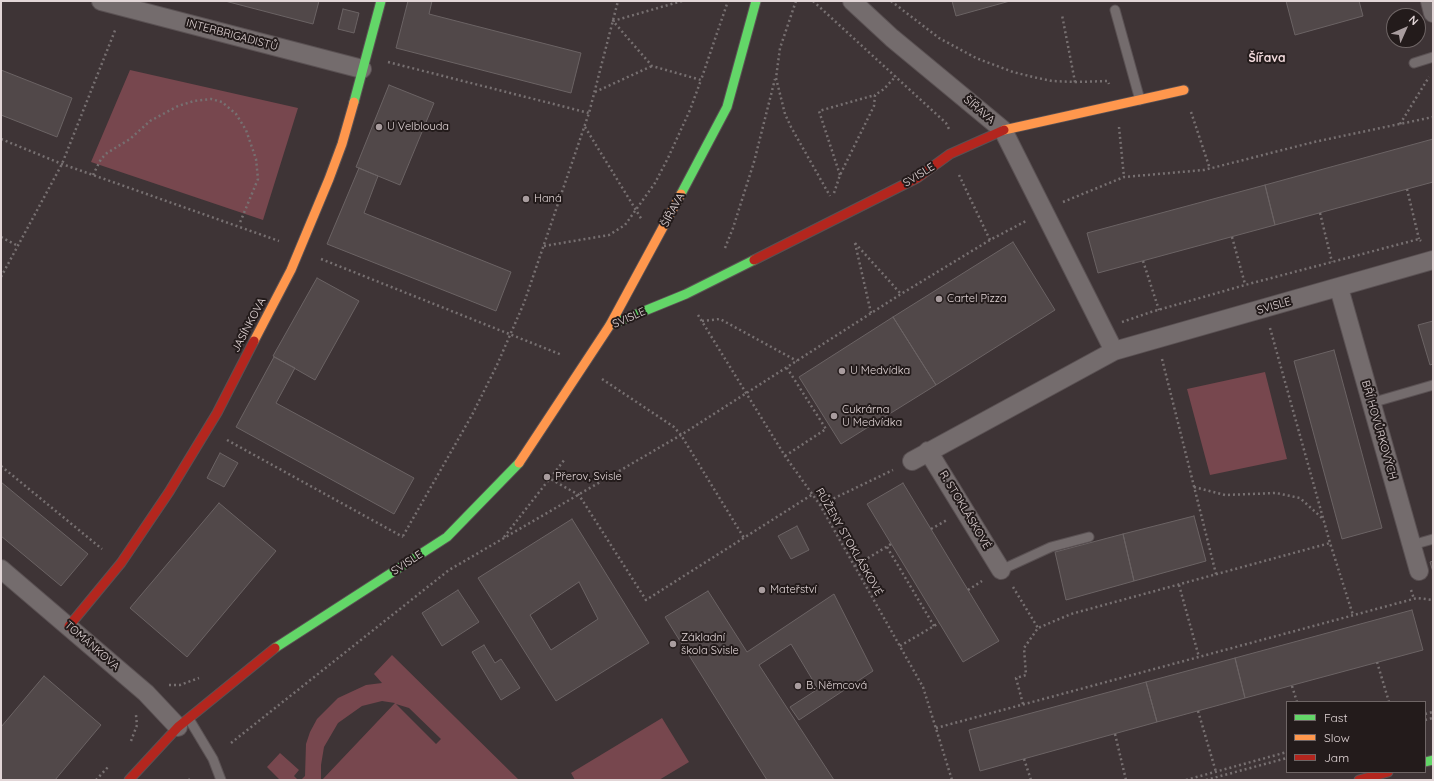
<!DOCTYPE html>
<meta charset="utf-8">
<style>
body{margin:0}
#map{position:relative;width:1434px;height:781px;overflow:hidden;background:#3e3436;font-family:Quicksand,sans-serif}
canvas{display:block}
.frame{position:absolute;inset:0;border:2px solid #e2d6d7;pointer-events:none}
.legend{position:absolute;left:1286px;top:701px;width:140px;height:72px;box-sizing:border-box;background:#231b1b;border:1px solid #6f6666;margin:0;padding:5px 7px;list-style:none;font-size:12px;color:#e2d6d7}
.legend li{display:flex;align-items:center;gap:8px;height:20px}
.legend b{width:20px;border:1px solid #6f6666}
.north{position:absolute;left:1386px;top:8px;width:40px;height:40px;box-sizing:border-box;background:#231b1b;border:1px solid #6f6666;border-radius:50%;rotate:45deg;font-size:11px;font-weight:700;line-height:16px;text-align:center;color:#e2d6d7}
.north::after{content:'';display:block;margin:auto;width:14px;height:18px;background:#a99d9f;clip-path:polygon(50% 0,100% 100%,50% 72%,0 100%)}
</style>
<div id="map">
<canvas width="1434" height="781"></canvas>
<div class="frame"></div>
<ul class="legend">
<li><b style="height:5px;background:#63d668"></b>Fast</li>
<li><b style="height:5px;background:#ff974d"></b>Slow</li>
<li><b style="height:5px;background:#b3261e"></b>Jam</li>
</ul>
<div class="north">N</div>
</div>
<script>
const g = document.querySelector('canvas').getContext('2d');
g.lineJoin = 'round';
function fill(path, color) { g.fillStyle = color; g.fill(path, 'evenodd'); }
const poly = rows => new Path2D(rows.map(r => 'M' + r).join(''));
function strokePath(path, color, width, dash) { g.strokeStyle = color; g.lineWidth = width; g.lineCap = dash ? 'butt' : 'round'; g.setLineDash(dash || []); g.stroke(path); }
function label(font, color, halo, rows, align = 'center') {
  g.font = font + ' Quicksand,sans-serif'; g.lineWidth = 4; g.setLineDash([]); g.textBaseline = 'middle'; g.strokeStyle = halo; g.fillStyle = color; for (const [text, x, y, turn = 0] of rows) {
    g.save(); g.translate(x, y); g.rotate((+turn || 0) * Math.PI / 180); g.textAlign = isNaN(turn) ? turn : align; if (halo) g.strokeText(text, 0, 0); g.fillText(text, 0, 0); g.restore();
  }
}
fill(poly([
 [130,70,298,108,263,220,91,162],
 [1265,372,1287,459,1210,475,1187,389],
 [392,655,519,780,322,780,395,703,382,701,362,706,338,723,324,747,321,765,321,780,301,780,305,776,306,744,310,732,317,719,338,698,366,685,382,683,374,674],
 [396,704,409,708,441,739,436,744],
 [662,718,689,762,659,780,575,780,571,773],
 [280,753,299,770,294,776,298,780,280,780,267,767]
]), '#77474e');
const building = poly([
 [225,1,319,1,313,24,225,1],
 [408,1,432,1,429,14,581,53,571,93,396,48,408,1],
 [952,1,1010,1,956,16,952,1],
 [1286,1,1359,1,1363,16,1295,35,1286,1],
 [343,9,359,13,354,33,338,29,343,9],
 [1,70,72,98,57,137,1,115,1,70],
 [389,85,434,103,400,185,356,167,389,85],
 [1433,139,1433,182,1275,225,1265,185,1433,139],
 [359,168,378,176,364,213,511,272,496,311,327,244,359,168],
 [1265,185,1275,225,1098,273,1087,233,1265,185],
 [1013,242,1055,310,936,385,893,317,1013,242],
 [317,278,359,301,315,380,273,356,317,278],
 [893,317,936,385,841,444,799,377,893,317],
 [1433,321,1433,364,1430,365,1418,325,1433,321],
 [1334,350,1382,528,1342,539,1294,361,1334,350],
 [274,357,295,368,276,403,414,478,394,514,236,427,274,357],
 [220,453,238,463,224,487,207,478,220,453],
 [1,482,88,554,61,586,1,536,1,482],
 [903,483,999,641,963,662,867,504,903,483],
 [219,503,276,551,187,657,130,608,219,503],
 [1194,516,1206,561,1134,581,1123,534,1194,516],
 [572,519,649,643,556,701,478,578,572,519],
 [579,582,598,619,551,650,530,615,579,582],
 [797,526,809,550,791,559,778,536,797,526],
 [1123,534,1134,581,1066,600,1055,552,1123,534],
 [1433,561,1433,572,1430,562,1433,561],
 [458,590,479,622,442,646,422,613,458,590],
 [708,591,747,652,834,594,873,671,799,720,790,707,818,689,791,644,759,665,834,780,767,780,665,617,708,591],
 [1412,610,1423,650,1245,698,1235,658,1412,610],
 [484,645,495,663,501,659,520,688,501,700,472,652,484,645],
 [1235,658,1245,698,1157,722,1146,682,1235,658],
 [44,676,101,725,55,780,1,780,1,727,44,676],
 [1146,682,1157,722,980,771,969,730,1146,682]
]);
fill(building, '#514849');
strokePath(building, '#6b6364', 1);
const lane = poly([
 [1115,10,1140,100],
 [1414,63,1433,57],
 [1371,403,1433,385],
 [1412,545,1433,539],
 [1001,570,1051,547,1089,537],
 [189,719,213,759,221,780]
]);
const street = poly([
 [101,1,362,69],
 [852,1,892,38,1003,130,1114,351],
 [1430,1,1433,13],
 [1339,288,1419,571],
 [928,451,1001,570],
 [912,461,1114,351,1433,260],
 [1,569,146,693,178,727]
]);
const fast = poly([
 [354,102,381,1],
 [681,194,727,107,756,1],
 [610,325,686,294,754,260],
 [275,648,447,537,519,463],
 [1425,762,1433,760]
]);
const slow = poly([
 [1004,130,1184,90],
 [254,341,291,270,329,179,342,144,354,102],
 [519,463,610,325,681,194]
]);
const jam = poly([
 [754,260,917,178,950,154,1004,130],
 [69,626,121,563,169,492,217,413,254,341],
 [129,780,178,727,275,648],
 [1359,780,1388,772]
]);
strokePath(lane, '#5a5153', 11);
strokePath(street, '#5a5153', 20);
strokePath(fast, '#5a5153', 11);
strokePath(slow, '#5a5153', 11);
strokePath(jam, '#5a5153', 11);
strokePath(poly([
 [682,1,613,21,652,66,701,80,728,1],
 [796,1,780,48,776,78,785,114,791,127,830,196],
 [813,1,946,123,949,129],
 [891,1,939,38,976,58,1013,72,1033,77,1052,81,1075,82,1062,15],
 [388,62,589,113],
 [1075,82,1108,81,1109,84],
 [595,92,652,66],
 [1191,112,1210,169],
 [1400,124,1429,77],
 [585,127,642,220],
 [1119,127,1124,177],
 [1,139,62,164,279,241],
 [93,175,101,159,107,153,130,139,150,121,178,106,194,101,211,99,222,102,236,114,246,130,256,159,258,179,239,225],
 [840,175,819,111,875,95],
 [959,175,990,240],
 [1407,189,1419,239],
 [834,193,840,175,874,106,875,95,884,89,896,76],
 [1063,202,1124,177,1204,170,1314,142,1433,117],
 [1320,213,1332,262],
 [1,237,18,246],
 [1232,237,1245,284],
 [855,243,871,313],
 [855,243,901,294],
 [544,246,609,235,625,225,655,183,668,158,690,110,701,80],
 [725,248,733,228,754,162,775,79],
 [321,259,562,355],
 [1143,261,1159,310],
 [1,277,62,164,116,28],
 [698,315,785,456,820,505,923,687,952,780],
 [702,321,720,319,797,361],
 [1122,322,1151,312,1245,285,1419,239,1421,241],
 [1270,328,1330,543,1353,615],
 [1162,359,1216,574],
 [602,379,674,427,681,435,744,538],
 [227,440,403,537],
 [785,456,826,429,787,368],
 [1,466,102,549],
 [547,477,579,495,646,600,813,494],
 [1194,487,1225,495,1276,493,1300,498,1322,518],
 [820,505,893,470],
 [931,529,947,520],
 [403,536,472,415,497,365,524,303,589,113,618,1],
 [504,537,565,459],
 [887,547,934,626],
 [855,566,891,544],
 [1179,585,1199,657],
 [1013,587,1038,628],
 [968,590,982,581],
 [1411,590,1414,599],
 [900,646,939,623],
 [1377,662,1389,702],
 [169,685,180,685,199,678],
 [1292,686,1297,702],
 [1023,704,1016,678,1026,675,1024,648,1038,628,1071,614,1330,543],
 [1198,711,1216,772],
 [1425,714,1433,712],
 [1425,720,1433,718],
 [936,728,1417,598,1433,600],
 [1115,734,1126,780],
 [131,741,137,725,136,715],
 [231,743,449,570,681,435,901,294,990,240,1026,221],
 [1024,759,1031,780],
 [96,780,108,767],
 [189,780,190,779],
 [1186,780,1287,752],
 [1206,780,1287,758]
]), '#777071', 2.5, [2, 3]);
strokePath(lane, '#746c6d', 9);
strokePath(street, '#746c6d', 18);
strokePath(fast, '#63d668', 9);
strokePath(slow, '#ff974d', 9);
strokePath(jam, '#b3261e', 9);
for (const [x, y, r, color] of [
 [379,127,4,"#a99d9f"],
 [526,199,4,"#a99d9f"],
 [939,299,4,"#a99d9f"],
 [842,371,4,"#a99d9f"],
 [834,416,4,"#a99d9f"],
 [547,477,4,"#a99d9f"],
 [762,590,4,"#a99d9f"],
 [673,644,4,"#a99d9f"],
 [798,686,4,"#a99d9f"]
]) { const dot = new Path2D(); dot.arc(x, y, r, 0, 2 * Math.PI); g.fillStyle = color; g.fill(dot); strokePath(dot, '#231b1b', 1.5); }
label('11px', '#e2d6d7', '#231b1b', [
 ["INTERBRIGADISTŮ",232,35,15],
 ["ŠÍŘAVA",979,110,40],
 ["SVISLE",919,175,-32],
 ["ŠÍŘAVA",673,210,-62],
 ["SVISLE",1274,306,-16],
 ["SVISLE",629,318,-24],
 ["JASÍNKOVA",249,325,-62],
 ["BŘÍ HOVŮRKOVÝCH",1379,430,74],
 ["R. STOKLÁSKOVÉ",965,510,59],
 ["RŮŽENY STOKLÁSKOVÉ",849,542,60],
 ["SVISLE",407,563,-33],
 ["TOMÁNKOVA",92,646,41]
]);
label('11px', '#e2d6d7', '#231b1b', [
 ["U Velblouda",387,127],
 ["Haná",534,199],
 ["Cartel Pizza",947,299],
 ["U Medvídka",850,371],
 ["Cukrárna",842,410],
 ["U Medvídka",842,423],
 ["Přerov, Svisle",555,477],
 ["Mateřství",770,590],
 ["Základní",681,638],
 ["škola Svisle",681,651],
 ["B. Němcová",806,686]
], 'left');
label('bold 12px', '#f3dbdd', '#231b1b', [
 ["Šířava",1267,58]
]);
</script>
